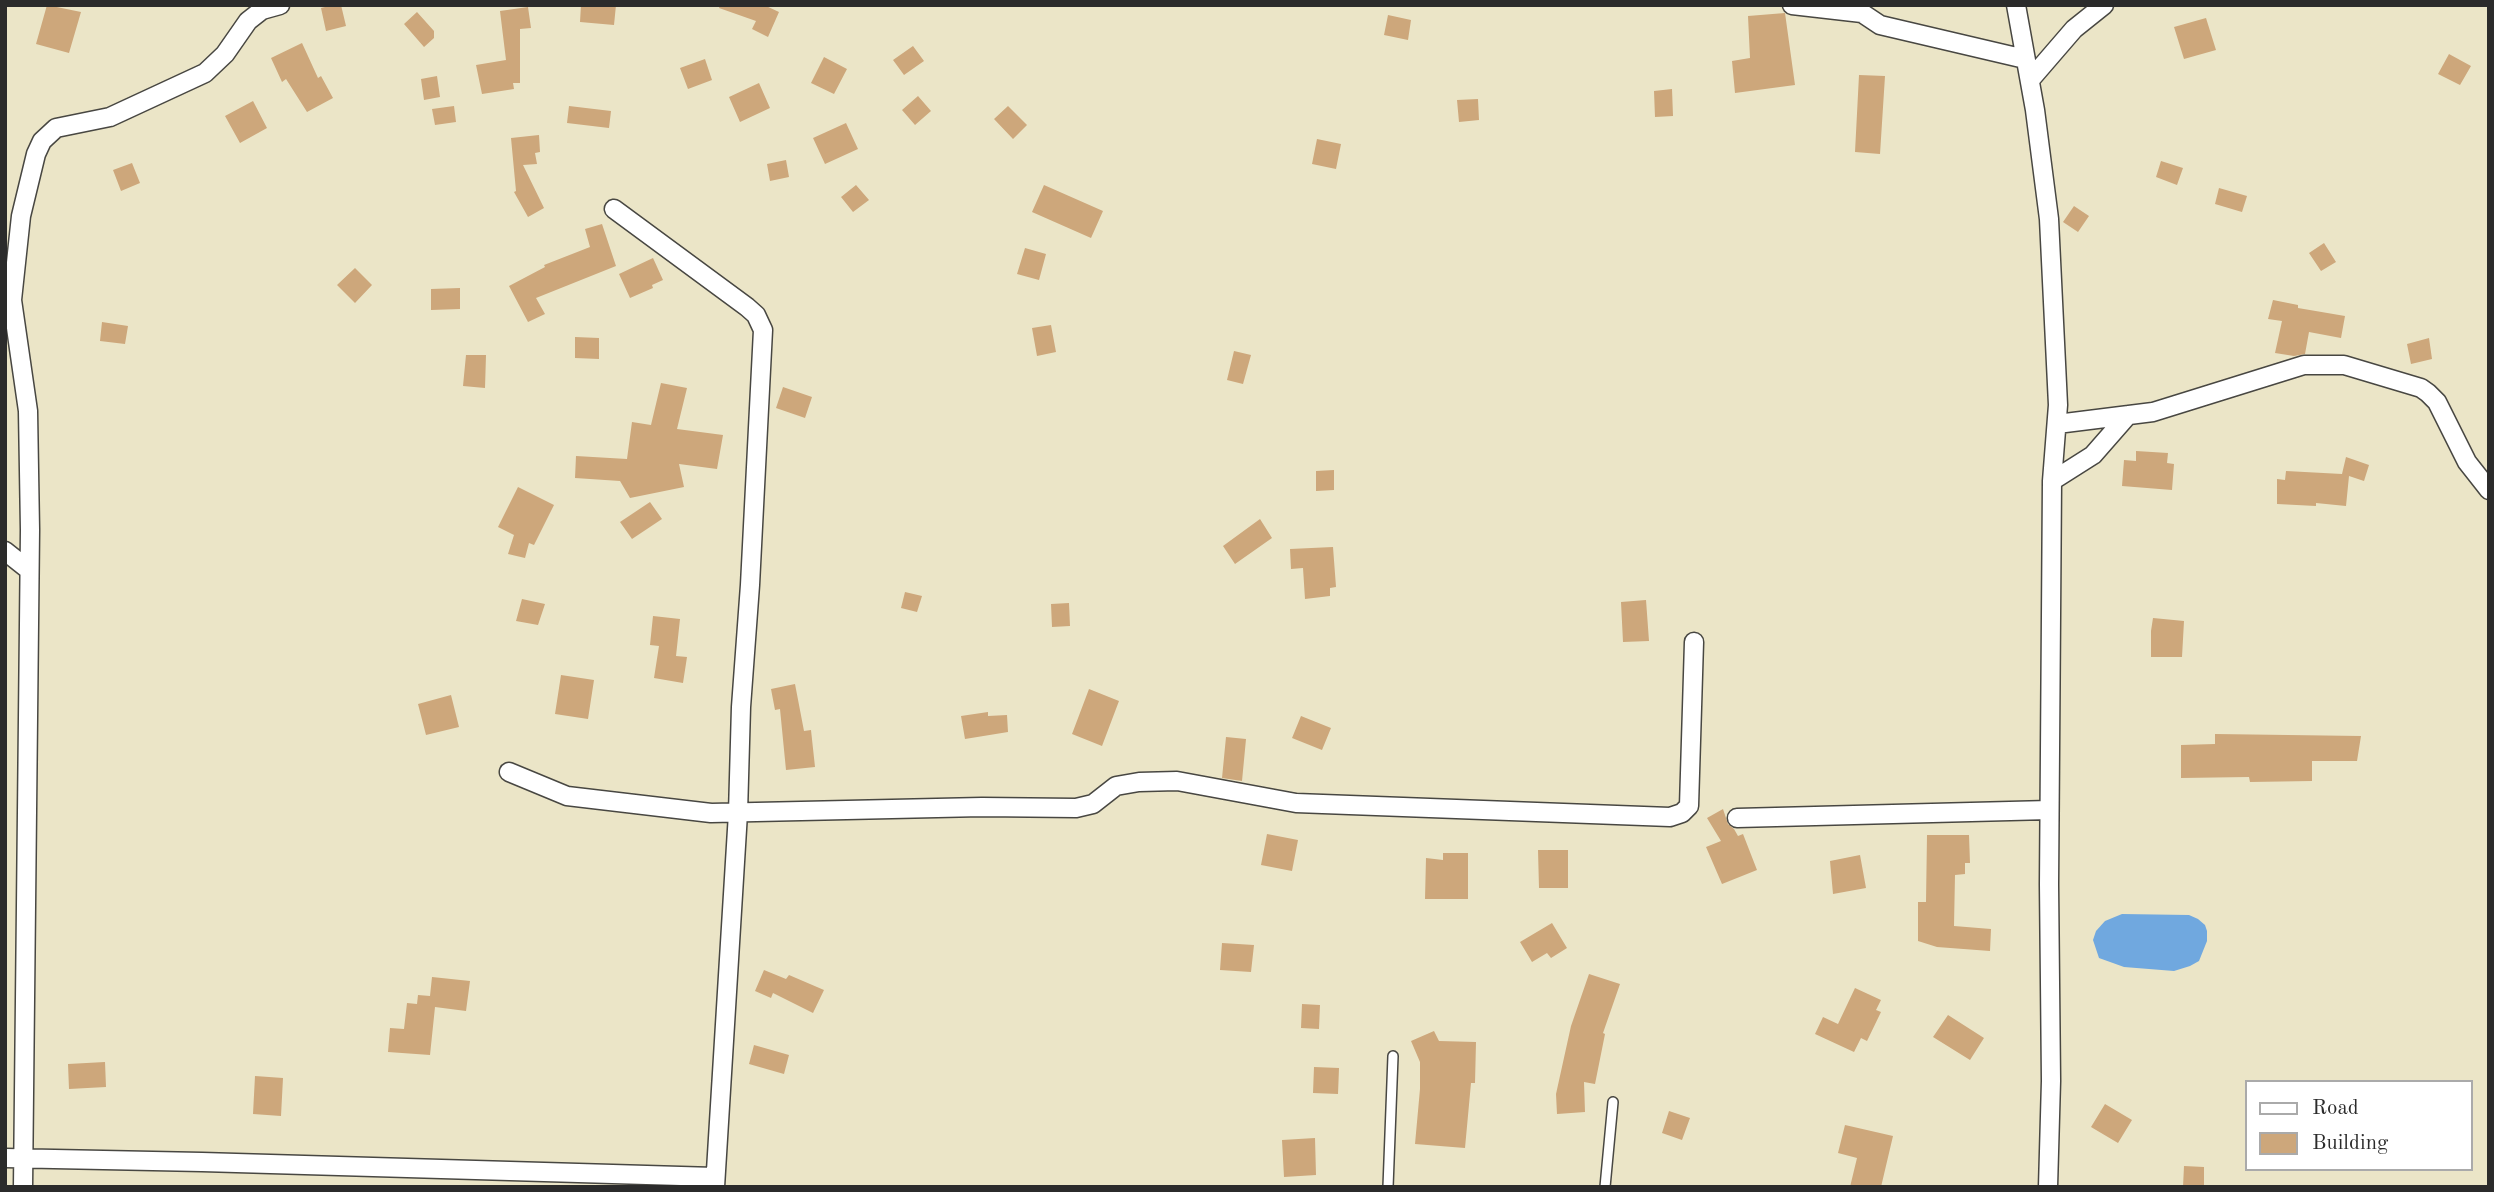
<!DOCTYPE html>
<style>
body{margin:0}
#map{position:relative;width:2494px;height:1192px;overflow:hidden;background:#ebe5c7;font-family:"Old Standard TT",serif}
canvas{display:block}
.frame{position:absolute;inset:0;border:7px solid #2b2b2b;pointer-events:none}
.legend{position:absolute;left:2245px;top:1080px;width:228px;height:91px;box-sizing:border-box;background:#fff;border:2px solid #aaa;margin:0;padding:9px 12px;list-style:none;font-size:21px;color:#2b2b2b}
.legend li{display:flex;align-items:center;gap:14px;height:35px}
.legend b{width:35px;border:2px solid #aaa}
</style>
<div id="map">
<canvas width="2494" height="1192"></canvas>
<div class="frame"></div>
<ul class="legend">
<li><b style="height:9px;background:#fff"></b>Road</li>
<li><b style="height:19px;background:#cda77b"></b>Building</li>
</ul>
</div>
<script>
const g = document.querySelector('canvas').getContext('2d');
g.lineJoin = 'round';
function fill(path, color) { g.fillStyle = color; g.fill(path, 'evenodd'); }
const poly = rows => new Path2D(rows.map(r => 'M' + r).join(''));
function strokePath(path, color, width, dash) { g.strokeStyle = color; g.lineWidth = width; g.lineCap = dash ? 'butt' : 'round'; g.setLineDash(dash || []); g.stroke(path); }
fill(poly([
 [2122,914,2189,915,2198,919,2205,925,2207,931,2207,941,2199,961,2190,966,2174,971,2124,967,2099,958,2093,940,2096,931,2105,921]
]), '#70a8df');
fill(poly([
 [47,5,81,12,69,53,36,44],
 [333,5,341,5,346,26,326,31,321,8],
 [581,5,616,5,614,25,580,22],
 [720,5,764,5,779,12,768,37,752,29,756,21,719,8],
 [528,7,531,28,520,29,520,83,513,83,514,89,482,94,476,65,506,60,500,11],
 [417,12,434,31,434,38,424,47,404,24],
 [1785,13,1795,85,1735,93,1732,61,1750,58,1748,16],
 [1388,15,1411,20,1408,40,1384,35],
 [2206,18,2216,50,2184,59,2174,27],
 [302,43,318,78,321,76,333,98,307,112,286,79,282,82,271,58],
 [913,46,924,61,904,75,893,60],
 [2449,54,2471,66,2460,85,2438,74],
 [824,57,847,69,834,94,811,83],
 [705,59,712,80,688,89,680,68],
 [1859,75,1885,76,1880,154,1855,152],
 [437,76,440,97,424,100,421,79],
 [759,83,770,108,740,122,729,97],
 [1672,89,1673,116,1655,117,1654,91],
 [918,96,931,111,915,125,902,110],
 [1478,99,1479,120,1459,122,1457,100],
 [253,101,267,128,240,143,225,116],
 [454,106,456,122,435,125,432,109],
 [569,106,611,111,609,128,567,123],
 [1008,106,1027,125,1013,139,994,119],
 [846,123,858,149,825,164,813,138],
 [539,135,540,152,535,153,537,164,523,165,544,208,528,217,514,192,516,191,511,138],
 [1317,139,1341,144,1336,169,1312,164],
 [786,160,789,177,770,181,767,164],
 [2161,161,2183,168,2177,185,2156,177],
 [132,163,140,183,121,191,113,170],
 [856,185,869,200,853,212,841,197],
 [1044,185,1103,211,1091,238,1032,212],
 [2219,188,2247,196,2242,212,2215,204],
 [2074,206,2089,216,2078,232,2063,222],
 [602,224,616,266,536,298,545,314,528,322,509,286,545,267,544,265,590,247,585,229],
 [2324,243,2336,262,2321,271,2309,253],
 [1025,248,1046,254,1039,280,1017,274],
 [653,258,663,280,652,285,653,288,630,298,619,274],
 [355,268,372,285,355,303,337,285],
 [460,288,460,309,431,310,431,289],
 [2273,300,2298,305,2298,308,2345,316,2341,338,2309,332,2305,354,2294,356,2275,353,2282,321,2268,319],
 [102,322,128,326,125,344,100,341],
 [1051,325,1056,352,1037,356,1032,328],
 [575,337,599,338,599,359,575,358],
 [2429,338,2432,359,2411,364,2407,344],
 [1234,351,1251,355,1243,384,1227,380],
 [466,355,486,355,485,388,463,386],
 [661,383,687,388,677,429,723,435,717,469,679,464,684,487,630,498,620,481,575,478,576,456,627,459,632,422,651,425],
 [783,387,812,397,805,418,776,408],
 [2136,451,2168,453,2167,463,2174,464,2172,490,2122,486,2124,460,2136,461],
 [2346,457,2369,465,2364,481,2349,476,2346,506,2316,503,2316,506,2277,504,2277,479,2285,480,2286,471,2342,474],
 [1334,470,1334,490,1316,491,1316,471],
 [518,487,554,505,534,545,529,543,525,558,508,554,514,535,498,527],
 [650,502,662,519,632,539,620,522],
 [1260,519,1272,538,1235,564,1223,546],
 [1333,547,1336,587,1330,588,1330,596,1305,599,1303,568,1291,569,1290,549],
 [905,592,922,596,917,612,901,608],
 [522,599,545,604,538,625,516,621],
 [1646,600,1649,641,1623,642,1621,602],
 [1069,603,1070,626,1052,627,1051,604],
 [653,616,680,619,676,656,687,657,683,683,654,678,659,646,650,645],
 [2153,618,2184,621,2182,657,2151,657,2151,631],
 [561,675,594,680,588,719,555,714],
 [795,684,804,731,811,730,815,767,786,770,780,709,775,710,771,689],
 [1089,689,1119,701,1102,746,1072,734],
 [451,695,459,727,426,735,418,704],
 [988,712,988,716,1007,715,1008,732,965,739,961,716],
 [1301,716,1331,728,1322,750,1292,738],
 [2215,734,2361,736,2357,761,2312,761,2312,781,2250,782,2249,777,2181,778,2181,745,2215,744],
 [1226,737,1246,739,1242,781,1222,778],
 [1723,809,1728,824,1734,829,1738,836,1743,834,1757,870,1722,884,1706,847,1721,841,1707,818],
 [1267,834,1298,840,1292,871,1261,865],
 [1927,835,1969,835,1970,863,1965,863,1965,874,1955,875,1954,926,1991,929,1990,951,1937,947,1918,941,1918,902,1926,902],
 [1538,850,1568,850,1568,888,1539,888],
 [1443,853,1468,853,1468,899,1425,899,1426,858,1443,860],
 [1860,855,1866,888,1833,894,1830,861],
 [1552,923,1567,948,1551,958,1547,953,1532,962,1520,942],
 [1222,943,1254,945,1251,972,1220,970],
 [764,970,786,979,789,975,824,990,813,1013,773,993,771,998,755,991],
 [1589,974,1620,984,1603,1033,1605,1034,1595,1084,1584,1082,1585,1112,1557,1114,1556,1094,1571,1026],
 [432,977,470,981,466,1011,435,1007,430,1055,388,1052,390,1028,404,1029,407,1003,417,1004,418,995,430,996],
 [1855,988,1881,1000,1876,1010,1881,1012,1867,1041,1861,1038,1854,1052,1815,1034,1823,1017,1838,1024],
 [1302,1004,1320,1005,1319,1029,1301,1028],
 [1948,1015,1984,1038,1970,1060,1933,1037],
 [1434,1031,1439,1041,1476,1042,1475,1083,1471,1083,1465,1148,1415,1144,1420,1089,1420,1062,1411,1041],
 [754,1045,789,1055,784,1074,749,1064],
 [105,1062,106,1087,69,1089,68,1064],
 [1314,1067,1339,1068,1338,1094,1313,1093],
 [255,1076,283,1078,281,1116,253,1114],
 [2105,1104,2132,1120,2118,1143,2091,1127],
 [1669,1111,1690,1118,1682,1140,1662,1133],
 [1845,1125,1893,1136,1881,1187,1850,1187,1857,1158,1838,1153],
 [1315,1138,1316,1175,1284,1177,1282,1140],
 [2184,1166,2204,1167,2204,1187,2183,1187]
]), '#cda77b');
const lane = poly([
 [1388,1187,1393,1056],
 [1605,1187,1613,1102]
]);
const street = poly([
 [1792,5,1862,13,1880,25,2025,59],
 [2016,5,2035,110,2049,219,2058,405,2052,481,2049,884,2051,1081,2048,1187],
 [2030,80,2074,29,2104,5],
 [614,209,747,307,756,315,763,330,750,585,741,707,738,813,715,1187],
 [2057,424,2153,412,2304,365,2344,365,2421,388,2428,393,2437,402,2467,462,2489,490],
 [2052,481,2093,455,2128,415],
 [5,551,29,570],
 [509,772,567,796,711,813,982,807,1076,808,1093,804,1116,786,1139,782,1177,781,1296,803,1670,817,1682,813,1689,806,1694,642],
 [1737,818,2049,810],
 [5,1158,202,1162,715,1177],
 [23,1187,30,530,28,411,12,300,21,216,36,154,42,141,56,128,110,117,205,73,225,54,248,21,262,10,280,5]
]);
strokePath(lane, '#484742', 12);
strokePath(street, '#484742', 21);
strokePath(lane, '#fff', 9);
strokePath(street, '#fff', 18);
</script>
